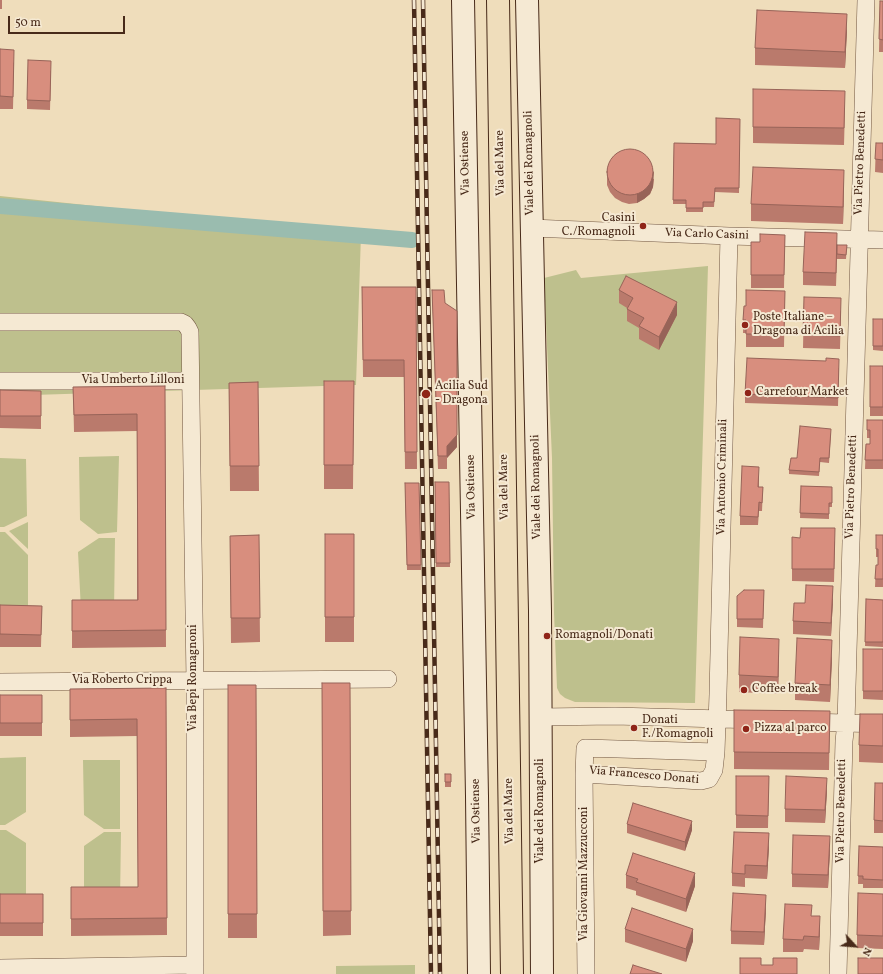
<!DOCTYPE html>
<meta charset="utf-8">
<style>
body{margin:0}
#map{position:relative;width:883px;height:974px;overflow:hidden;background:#efddbb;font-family:Vollkorn,serif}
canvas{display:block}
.north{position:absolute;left:835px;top:926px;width:40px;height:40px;-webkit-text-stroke:3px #f5e9d3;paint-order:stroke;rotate:116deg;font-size:11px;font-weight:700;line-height:16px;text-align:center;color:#482a19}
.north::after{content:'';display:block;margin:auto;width:14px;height:18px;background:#482a19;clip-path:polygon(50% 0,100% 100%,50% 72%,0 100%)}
.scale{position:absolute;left:8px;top:16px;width:117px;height:18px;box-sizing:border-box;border:2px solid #482a19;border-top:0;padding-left:5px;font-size:12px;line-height:14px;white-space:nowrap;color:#482a19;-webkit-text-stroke:3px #f5e9d3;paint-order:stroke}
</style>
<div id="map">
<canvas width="883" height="974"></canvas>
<div class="north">N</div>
<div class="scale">50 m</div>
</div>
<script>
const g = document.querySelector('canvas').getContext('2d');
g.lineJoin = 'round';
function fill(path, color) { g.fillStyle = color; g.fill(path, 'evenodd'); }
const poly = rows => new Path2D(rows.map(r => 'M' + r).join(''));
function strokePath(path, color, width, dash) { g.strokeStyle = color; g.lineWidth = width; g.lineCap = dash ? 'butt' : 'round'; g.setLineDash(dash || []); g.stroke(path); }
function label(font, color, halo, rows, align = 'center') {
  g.font = font + ' Vollkorn,serif'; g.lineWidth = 4; g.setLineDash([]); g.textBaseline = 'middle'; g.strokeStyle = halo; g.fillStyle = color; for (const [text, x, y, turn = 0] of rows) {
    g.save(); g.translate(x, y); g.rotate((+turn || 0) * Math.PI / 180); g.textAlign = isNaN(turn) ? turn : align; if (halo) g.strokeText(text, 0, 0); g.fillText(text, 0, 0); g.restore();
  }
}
fill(poly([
 [0,196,361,234,356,385,0,396],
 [708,266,695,703,575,702,565,698,560,694,557,688,554,613,552,458,544,278,576,270,581,278],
 [119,456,117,532,98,534,80,520,79,457],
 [0,458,26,459,27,516,4,527,0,527],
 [28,522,28,549,9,531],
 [0,532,5,532,28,555,28,610,0,611],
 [99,538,115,538,114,611,81,610,78,552],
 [26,757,26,812,5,825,0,825,0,758],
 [83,760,120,760,120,829,104,829,84,815],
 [0,830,6,830,26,843,26,897,0,897],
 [104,832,121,832,120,901,84,901,84,846],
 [415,965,415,974,336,974,336,966]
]), '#bec08d');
strokePath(poly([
 [0,206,412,240]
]), '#9abcaf', 16);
const street = poly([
 [531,228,729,236,883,240],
 [0,322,181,322,185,324,188,328,190,332,195,681,195,974],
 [0,381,190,381],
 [0,682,388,679],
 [541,717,615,716,757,720],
 [807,722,883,724],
 [716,752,585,748,584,774,701,781,709,779,714,770,716,752,718,694,729,236],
 [584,774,586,974],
 [0,968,195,965],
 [838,974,844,741,846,723,866,0]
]);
const secondary = poly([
 [463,0,477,796,479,974],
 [527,0,540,611,542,974]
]);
const primary = poly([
 [498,0,512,974]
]);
strokePath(street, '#725742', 18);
strokePath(secondary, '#482a19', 24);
strokePath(primary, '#482a19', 24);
strokePath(street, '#f5e9d3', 17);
strokePath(secondary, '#f5e9d3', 22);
strokePath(primary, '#efddbb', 22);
const rail = poly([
 [414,0,431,974],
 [423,0,440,974]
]);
strokePath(rail, '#482a19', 4.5);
strokePath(rail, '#f5e9d3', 3, [9]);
fill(poly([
 [0,0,2,0,2,9,0,9],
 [880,1,883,1,883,52,879,52],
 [847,30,845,68,755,65,755,48],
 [0,49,14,63,13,109,0,109],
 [51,70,50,110,27,109,27,100],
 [845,108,844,145,753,143,753,127],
 [740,119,739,193,715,192,714,207,703,207,703,212,686,212,686,204,673,204,674,143,716,144],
 [876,143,883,143,883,173,875,172],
 [607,169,654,179,653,187,650,194,644,199,637,203,629,204,622,202,615,198,610,192,607,185],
 [844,187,843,224,751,221,751,204],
 [785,235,784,288,751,288,751,242,760,242],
 [837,245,847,245,846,259,837,259,837,258,836,286,803,285,803,272],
 [362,287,416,287,417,469,405,469,404,377,363,377],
 [432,290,445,303,457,447,447,458,447,469,438,469],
 [619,290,677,315,659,350,639,339,639,328,627,321,627,308,619,303],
 [785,291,784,347,746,347,746,333,743,333,744,306,746,306],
 [804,297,841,311,840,349,803,348],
 [873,319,883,319,883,351,873,350],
 [826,361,839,368,838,406,745,403,745,394],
 [870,366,883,366,883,416,870,416],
 [324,381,354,381,353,489,324,489],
 [258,382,259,491,230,491,229,383],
 [165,386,166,647,72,648,72,600,137,600,137,431,74,432,73,387],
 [0,390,41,391,41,429,0,428],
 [867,420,883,420,883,469,865,469,866,444,870,444,870,438,867,438],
 [831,433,829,463,820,462,819,476,789,474,789,470,797,458],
 [759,476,759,487,763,487,762,511,759,511,758,525,740,525,740,516],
 [435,482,449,482,450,567,436,567],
 [405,483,419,483,421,570,407,570],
 [801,486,832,487,832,507,829,507,829,519,800,518],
 [325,534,354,534,354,642,325,642],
 [259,535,260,642,231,643,230,536],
 [883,535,883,587,875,587,876,565,878,565,878,557,876,557,876,549],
 [835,541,834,582,792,581,792,569],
 [764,590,763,628,737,627,737,596],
 [833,599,831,636,793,634,793,621,805,603],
 [866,599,883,600,883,647,865,646],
 [0,605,42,606,41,647,0,647],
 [863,649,883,649,883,700,863,699],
 [779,656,778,694,739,692,739,675],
 [832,657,830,702,795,700,795,683],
 [322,683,350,683,351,935,323,936],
 [228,685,256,685,257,938,228,938],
 [166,688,167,935,71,936,71,887,138,887,137,736,70,737,70,689],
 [0,695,42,695,42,736,0,736],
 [734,710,830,711,829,770,734,769],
 [883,714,883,763,859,762,859,745],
 [445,774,451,774,451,787,445,787],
 [736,776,769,776,768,828,736,828],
 [883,783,883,833,874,833,874,820],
 [827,790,825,823,785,822,785,809],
 [627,824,692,830,685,851,627,833],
 [769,846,767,879,745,878,745,887,732,886,732,873],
 [859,846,883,847,883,888,863,888,863,884,858,884],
 [830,849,828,888,792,887,792,874],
 [626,875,695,886,686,912,636,895,636,891,626,888],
 [0,894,43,894,43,936,0,936],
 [883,894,883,949,857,948,857,935],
 [766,908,764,945,731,944,731,931],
 [812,916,820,929,819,950,804,949,803,952,783,952,783,939],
 [625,929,693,941,686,962,625,942]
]), '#ba7a6c');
fill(poly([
 [847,14,847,30,845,68,845,52],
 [844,170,844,187,843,224,843,207],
 [654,171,653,187,650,194,644,199,637,203,637,194],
 [677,302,677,315,659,350,659,337],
 [457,435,457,447,447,458,447,446],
 [833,586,833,599,831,636,831,623],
 [779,639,779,656,778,694,778,677],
 [832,640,832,657,830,702,830,685],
 [827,778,827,790,825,823,825,810],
 [692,821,692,830,685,851,685,842],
 [769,833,769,846,767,879,767,866],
 [830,836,830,849,828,888,828,875],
 [695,873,695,886,686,912,686,899],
 [766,895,766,908,764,945,764,932],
 [820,916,820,929,819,950,819,937],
 [693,929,693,941,686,962,686,949]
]), '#976358');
const building = poly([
 [880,1,883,1,883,40,879,39,880,1],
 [757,10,847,14,845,52,755,48,757,10],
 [0,49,14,50,13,97,0,96,0,49],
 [28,60,51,61,50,101,27,100,28,60],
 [753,89,845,91,844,128,753,127,753,89],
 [716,118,740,119,739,188,715,188,714,202,703,202,703,208,686,208,686,200,673,200,674,143,716,144,716,118],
 [876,143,883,143,883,160,875,159,876,143],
 '607 172a23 23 0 1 1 46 0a23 23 0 1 1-46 0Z',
 [753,167,844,170,843,207,751,204,753,167],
 [805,232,837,233,836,273,803,272,805,232],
 [760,234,785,235,784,275,751,275,751,242,760,242,760,234],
 [837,245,847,245,846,255,837,254,837,245],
 [626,276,677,302,659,337,639,326,644,318,627,309,633,298,619,290,626,276],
 [362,287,416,287,417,452,405,452,404,360,363,360,362,287],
 [432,290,444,290,445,303,457,311,457,435,447,446,447,456,438,456,432,290],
 [746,290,785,291,784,334,746,334,746,320,743,320,744,306,746,306,746,290],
 [804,297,841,298,840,336,803,335,804,297],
 [873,319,883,319,883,346,873,346,873,319],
 [747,358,826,361,826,358,839,359,838,398,745,394,747,358],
 [870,366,883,366,883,407,870,407,870,366],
 [324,381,354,381,353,465,324,465,324,381],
 [258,382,259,466,230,466,229,383,258,382],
 [165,386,166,630,72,631,72,600,138,600,137,414,74,415,73,387,165,386],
 [0,390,41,391,41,416,0,416,0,390],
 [867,420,883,420,883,460,865,460,866,444,870,444,870,430,867,430,867,420],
 [800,426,831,429,829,458,820,458,819,472,789,470,791,458,797,458,800,426],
 [742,466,759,467,758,487,763,487,762,503,759,502,758,517,740,516,742,466],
 [435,482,449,482,450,563,436,563,435,482],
 [405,483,419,483,421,565,407,565,405,483],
 [801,486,832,487,832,503,829,503,829,514,800,513,801,486],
 [801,528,835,528,834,569,792,569,792,537,800,538,801,528],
 [325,534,354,534,354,617,325,617,325,534],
 [259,535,260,618,231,618,230,536,259,535],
 [876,535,883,535,883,579,875,579,876,565,878,565,878,549,876,549,876,535],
 [806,585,833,586,831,623,793,621,794,603,805,603,806,585],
 [744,590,764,590,763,619,737,619,737,596,744,590],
 [866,599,883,600,883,642,865,642,866,599],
 [0,605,42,606,41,635,0,634,0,605],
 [740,637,779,639,778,677,739,675,740,637],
 [797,638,832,640,830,685,795,683,797,638],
 [863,649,883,649,883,691,863,691,863,649],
 [322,683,350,683,351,911,323,911,322,683],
 [228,685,256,685,257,914,228,914,228,685],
 [166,688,167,918,71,919,71,887,138,887,137,719,70,720,70,689,166,688],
 [0,695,42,695,42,723,0,723,0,695],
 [734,710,830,711,829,753,734,752,734,710],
 [860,714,883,714,883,746,859,745,860,714],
 [445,774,451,774,451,782,445,782,445,774],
 [736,776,769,776,768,816,736,815,736,776],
 [786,776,827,778,825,810,785,809,786,776],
 [875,783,883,783,883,821,874,820,875,783],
 [633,803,692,821,685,842,627,824,633,803],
 [734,832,769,833,767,866,745,865,745,874,732,873,734,832],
 [793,835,830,836,828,875,792,874,793,835],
 [859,846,883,847,883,880,863,879,863,876,858,876,859,846],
 [633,853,695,873,686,899,636,882,638,879,626,875,633,853],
 [733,893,766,895,764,932,731,931,733,893],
 [858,893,883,894,883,936,857,935,858,893],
 [0,894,43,894,43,923,0,923,0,894],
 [785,904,812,905,811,916,820,916,819,937,804,936,803,940,783,939,785,904],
 [632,908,693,929,686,949,625,929,632,908],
 [740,958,761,958,761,965,773,965,773,958,797,958,797,974,740,974,740,958],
 [858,958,883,958,883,974,858,974,858,958],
 [633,965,662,974,630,974,633,965]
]);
fill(building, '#d88e7e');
strokePath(building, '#976358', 1);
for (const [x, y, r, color] of [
 [643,226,4,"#8f2418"],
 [745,325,4,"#8f2418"],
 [748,393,4,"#8f2418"],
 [426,394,5,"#8f2418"],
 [547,636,4,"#8f2418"],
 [744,690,4,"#8f2418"],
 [634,728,4,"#8f2418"],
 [746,729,4,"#8f2418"]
]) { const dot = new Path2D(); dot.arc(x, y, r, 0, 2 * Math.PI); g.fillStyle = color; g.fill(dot); strokePath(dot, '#f5e9d3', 1.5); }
label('12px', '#482a19', '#f5e9d3', [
 ["Via Ostiense",466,163,-91],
 ["Via del Mare",501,163,-91],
 ["Viale dei Romagnoli",530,163,-91],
 ["Via Pietro Benedetti",861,163,-88],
 ["Via Carlo Casini",707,235,2],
 ["Via Umberto Lilloni",133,381],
 ["Via Antonio Criminali",723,477,-89],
 ["Via Ostiense",472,487,-91],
 ["Via del Mare",505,487,-91],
 ["Viale dei Romagnoli",537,487,-91],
 ["Via Pietro Benedetti",852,487,-88],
 ["Via Bepi Romagnoni",194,678,-90],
 ["Via Roberto Crippa",122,681],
 ["Via Francesco Donati",644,776,5],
 ["Via Ostiense",477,811,-91],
 ["Via del Mare",510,811,-91],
 ["Viale dei Romagnoli",541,811,-90],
 ["Via Pietro Benedetti",842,811,-89],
 ["Via Giovanni Mazzucconi",585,874,-90]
]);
label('12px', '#482a19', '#f5e9d3', [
 ["Casini",635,219,"right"],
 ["C./Romagnoli",635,233,"right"],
 ["Poste Italiane –",753,318],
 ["Dragona di Acilia",753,332],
 ["Acilia Sud",435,387],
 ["- Dragona",435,401],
 ["Carrefour Market",756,393],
 ["Romagnoli/Donati",555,636],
 ["Coffee break",752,690],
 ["Donati",642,721],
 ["F./Romagnoli",642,735],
 ["Pizza al parco",754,729]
], 'left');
</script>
